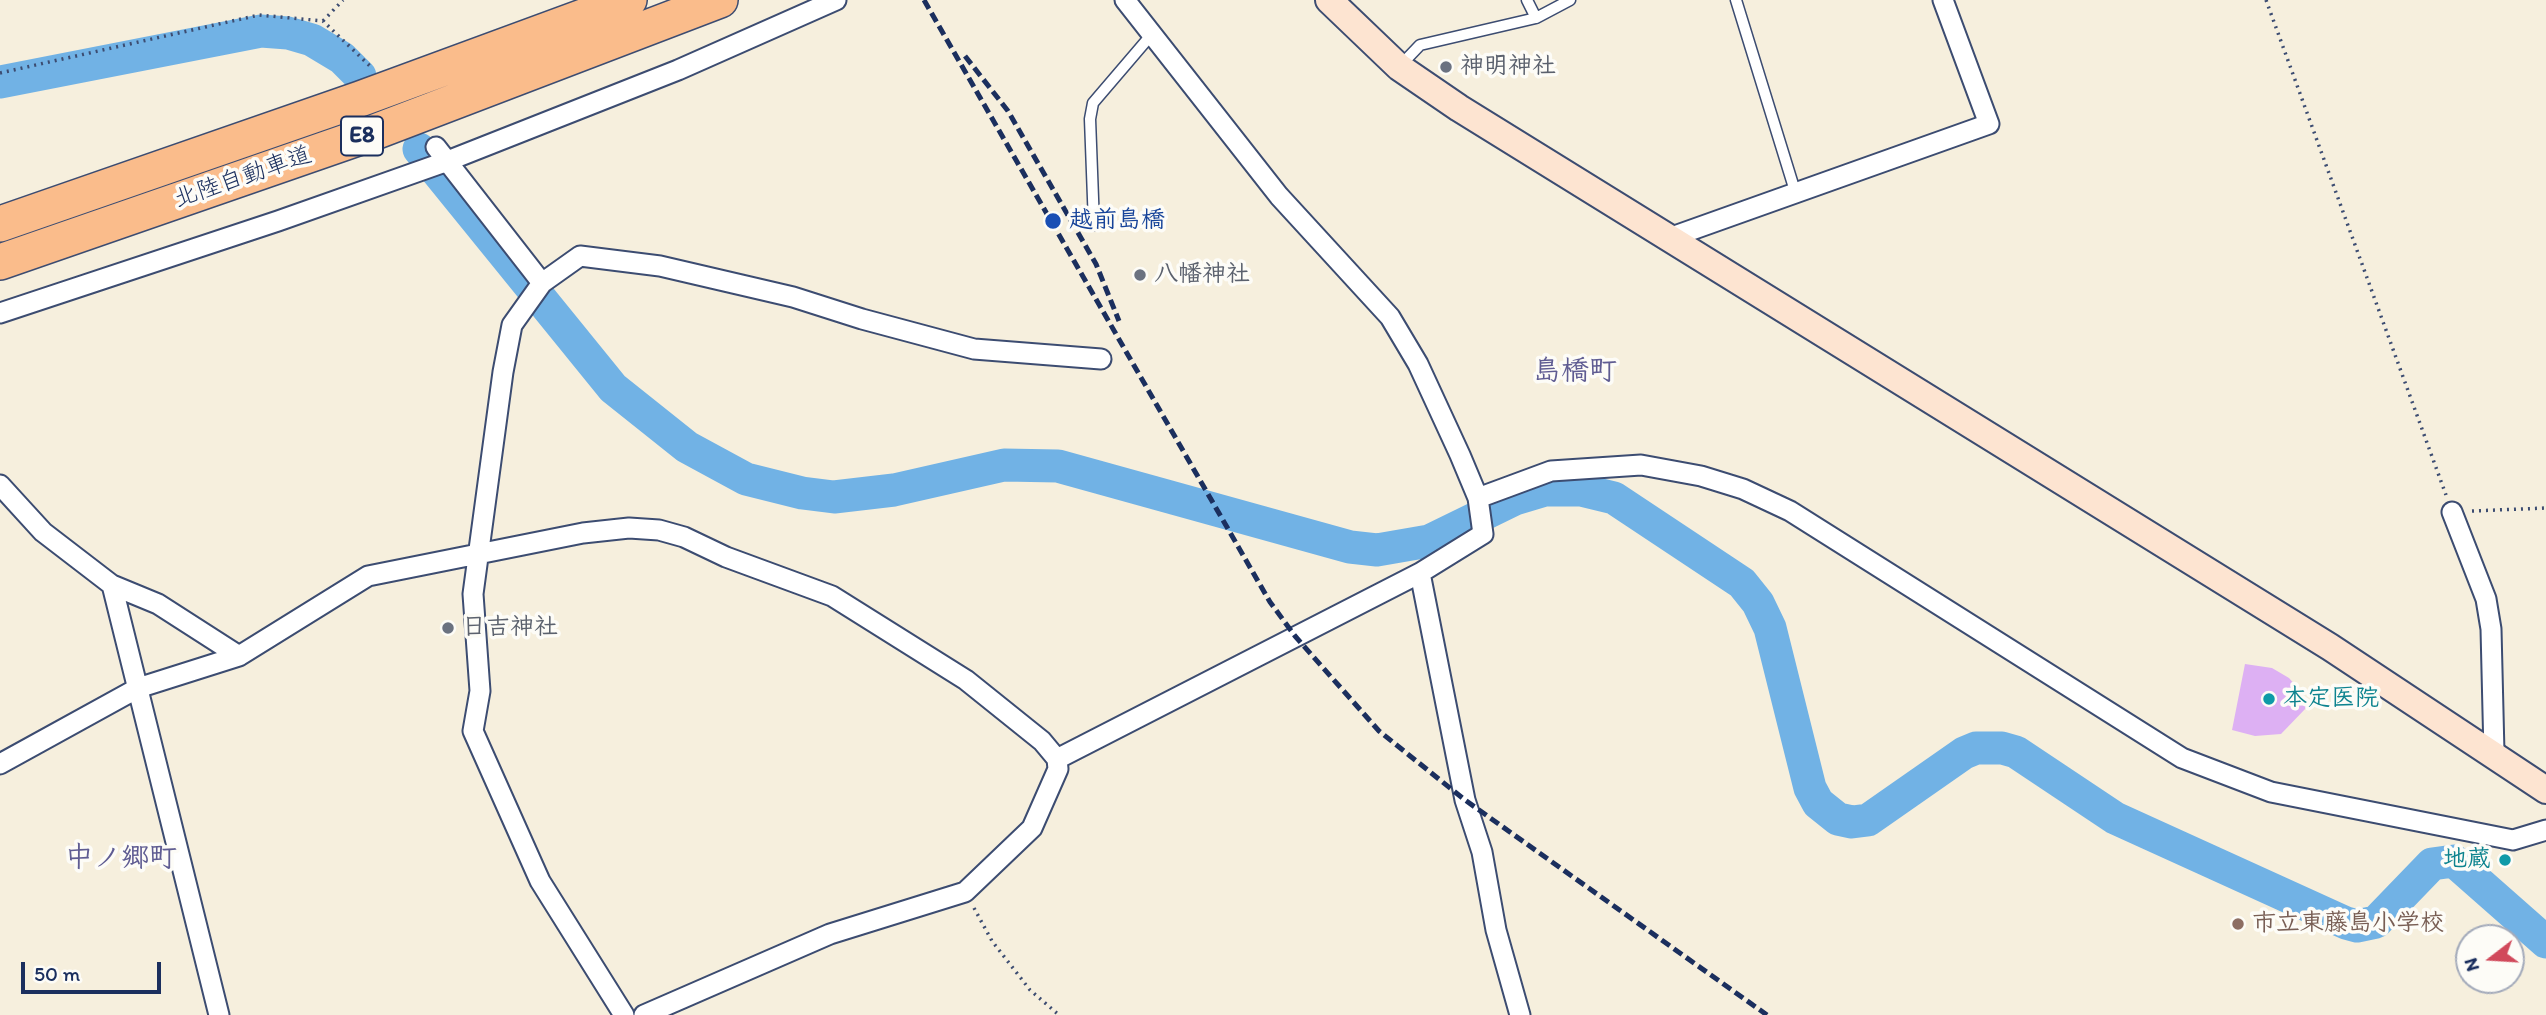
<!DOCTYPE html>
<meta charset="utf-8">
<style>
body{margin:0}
#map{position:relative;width:2546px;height:1015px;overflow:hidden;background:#f6efdd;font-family:Itim,sans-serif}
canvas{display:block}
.north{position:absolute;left:2455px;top:924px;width:70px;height:70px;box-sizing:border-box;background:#fdfcf7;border:2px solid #a3aaba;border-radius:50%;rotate:253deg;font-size:19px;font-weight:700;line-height:28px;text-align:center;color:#1b2f5e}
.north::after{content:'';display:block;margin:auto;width:24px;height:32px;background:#d1495b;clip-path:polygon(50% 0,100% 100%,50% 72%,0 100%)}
.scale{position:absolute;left:21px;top:962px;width:140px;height:32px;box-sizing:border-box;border:4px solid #1b2f5e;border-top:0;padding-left:9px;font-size:21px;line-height:24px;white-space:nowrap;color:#1b2f5e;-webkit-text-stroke:5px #fdfcf7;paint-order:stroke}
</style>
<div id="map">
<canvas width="2546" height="1015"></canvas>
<div class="north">N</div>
<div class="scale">50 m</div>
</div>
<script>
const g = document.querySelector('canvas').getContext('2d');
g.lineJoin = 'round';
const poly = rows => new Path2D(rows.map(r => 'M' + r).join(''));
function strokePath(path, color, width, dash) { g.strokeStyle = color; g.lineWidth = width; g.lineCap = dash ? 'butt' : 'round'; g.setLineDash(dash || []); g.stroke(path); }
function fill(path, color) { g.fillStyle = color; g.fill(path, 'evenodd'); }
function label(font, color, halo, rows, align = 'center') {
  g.font = font + ' Itim,"Klee One",sans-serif'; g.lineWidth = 7; g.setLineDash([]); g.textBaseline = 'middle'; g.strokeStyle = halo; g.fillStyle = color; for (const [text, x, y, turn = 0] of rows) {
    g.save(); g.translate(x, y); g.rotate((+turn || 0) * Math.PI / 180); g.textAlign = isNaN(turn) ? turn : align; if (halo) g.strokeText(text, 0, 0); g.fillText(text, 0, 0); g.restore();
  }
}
strokePath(poly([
 [0,82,261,31,288,33,312,40,342,58,360,76],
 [419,149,613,388,687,447,746,479,802,493,834,497,894,490,1004,465,1058,466,1350,547,1377,550,1429,541,1515,499,1545,490,1581,490,1614,498,1742,583,1758,603,1770,628,1810,788,1818,803,1838,819,1852,822,1868,820,1964,753,1976,748,2002,748,2016,752,2115,818,2346,923,2357,926,2376,922,2432,864,2454,861,2546,942]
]), '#71b2e5', 33);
fill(poly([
 [2245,664,2272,668,2289,678,2297,687,2299,705,2308,706,2281,734,2255,736,2232,730]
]), '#ddb0f3');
const lane = poly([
 [1527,0,1536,18],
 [1736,0,1795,191],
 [1399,67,1420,45,1536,18,1570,0],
 [1094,225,1090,119,1093,103,1152,34]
]);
const street = poly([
 [436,147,542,283,512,325,503,372,473,594,480,691,473,731,540,881,624,1015],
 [1669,238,1989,124,1943,0],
 [542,283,580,256,660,266,793,297,862,319,974,349,1101,359],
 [0,313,278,221,445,162,678,70,836,0],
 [0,485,43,532,112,585,158,604,239,656],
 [1478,498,1551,471,1641,465,1701,476,1743,489,1790,511,2182,758,2271,792,2513,840,2546,830],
 [2452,512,2486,599,2491,629,2494,753],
 [1420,573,1465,800,1482,852,1496,930,1520,1015],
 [112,585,219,1015],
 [1057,759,1420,573,1483,534,1478,498,1460,455,1418,364,1390,317,1279,196,1125,0],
 [0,764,138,688,239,656,368,576,583,533,629,528,659,530,684,537,726,557,832,596,966,680,1042,741,1057,759,1058,769,1032,828,965,892,830,934,644,1015]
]);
const secondary = poly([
 [1329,0,1399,67,1459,108,2330,647,2546,790]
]);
const highway = poly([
 [0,224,360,99,629,0],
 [0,262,372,133,720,0]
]);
strokePath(lane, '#3c4c71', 13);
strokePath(street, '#3c4c71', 23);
strokePath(secondary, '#3c4c71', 30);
strokePath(highway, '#3c4c71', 38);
strokePath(poly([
 [2266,0,2446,495],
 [323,21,343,0],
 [0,73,259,15,323,21,372,68],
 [2472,511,2546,508],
 [974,908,992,941,1030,990,1059,1015]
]), '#3c4c71', 3.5, [2, 5]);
strokePath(lane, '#fff', 10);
strokePath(street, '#fff', 19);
strokePath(secondary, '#fde4d1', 26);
strokePath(highway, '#fabc8b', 35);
strokePath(poly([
 [924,0,1270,602,1295,636,1379,731,1465,800,1767,1015],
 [965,56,1008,111,1096,264,1119,321]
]), '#1b2f5e', 5, [10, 5]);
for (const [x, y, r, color] of [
 [1446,67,7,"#6b7280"],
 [1053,221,9,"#1a4fb4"],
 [1140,275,7,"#6b7280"],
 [448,628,7,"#6b7280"],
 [2269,699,7,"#0f9aa8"],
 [2505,860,7,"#0f9aa8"],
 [2238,924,7,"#8d6e63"]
]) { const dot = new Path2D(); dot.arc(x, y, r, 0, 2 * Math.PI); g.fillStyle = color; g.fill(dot); strokePath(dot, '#fdfcf7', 2.5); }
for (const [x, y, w] of [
 [362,136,42]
]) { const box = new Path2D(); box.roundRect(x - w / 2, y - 19.5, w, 39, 5); g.fillStyle = '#fdfcf7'; g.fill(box); strokePath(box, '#1b2f5e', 2); }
label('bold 23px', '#1b2f5e', null, [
 ["E8",362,136]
]);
label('bold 24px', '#5b616d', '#fdfcf7', [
 ["神明神社",1460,67],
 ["八幡神社",1154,275],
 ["日吉神社",462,628]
], 'left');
label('24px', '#1b2f5e', '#fdfcf7', [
 ["北陸自動車道",243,178,-19]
]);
label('bold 24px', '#164399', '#fdfcf7', [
 ["越前島橋",1069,221]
], 'left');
label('bold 24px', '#0d838f', '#fdfcf7', [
 ["本定医院",2283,699],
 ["地蔵",2491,860,"right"]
], 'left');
label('bold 24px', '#785e54', '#fdfcf7', [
 ["市立東藤島小学校",2252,924]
], 'left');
label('bold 28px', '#5f5c92', '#fdfcf7', [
 ["島橋町",1575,372],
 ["中ノ郷町",121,859]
]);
</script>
